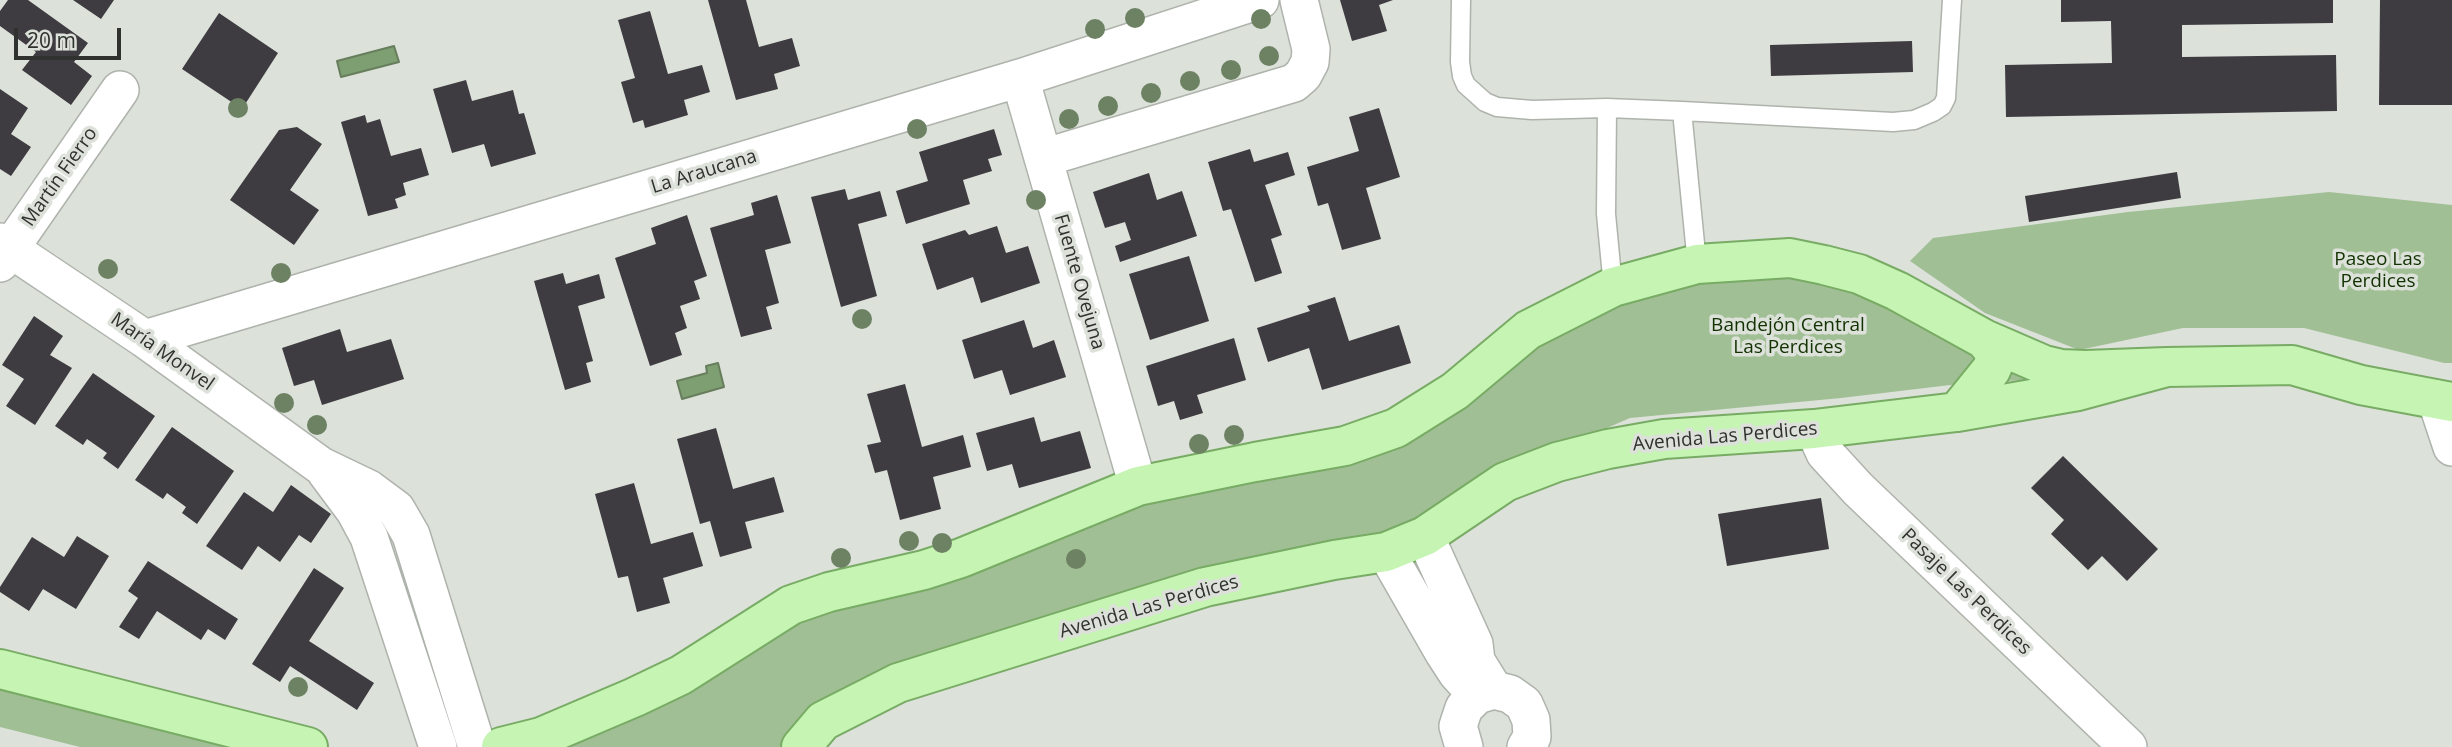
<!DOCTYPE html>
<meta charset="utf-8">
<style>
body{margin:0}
#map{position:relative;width:2452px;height:747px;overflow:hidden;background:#dce1da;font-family:"Open Sans",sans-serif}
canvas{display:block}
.scale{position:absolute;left:14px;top:28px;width:107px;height:32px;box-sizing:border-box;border:4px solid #30322f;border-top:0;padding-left:9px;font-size:21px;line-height:24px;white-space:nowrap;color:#30322f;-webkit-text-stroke:5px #dce1da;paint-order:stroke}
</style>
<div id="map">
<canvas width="2452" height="747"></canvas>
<div class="scale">20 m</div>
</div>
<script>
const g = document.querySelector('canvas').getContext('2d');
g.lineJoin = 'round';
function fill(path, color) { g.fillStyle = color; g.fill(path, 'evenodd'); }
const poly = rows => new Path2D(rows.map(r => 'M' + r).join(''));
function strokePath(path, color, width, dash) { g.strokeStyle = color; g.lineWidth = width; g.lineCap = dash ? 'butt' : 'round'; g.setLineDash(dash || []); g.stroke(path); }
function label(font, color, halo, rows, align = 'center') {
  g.font = font + ' "Open Sans",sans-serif'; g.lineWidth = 7; g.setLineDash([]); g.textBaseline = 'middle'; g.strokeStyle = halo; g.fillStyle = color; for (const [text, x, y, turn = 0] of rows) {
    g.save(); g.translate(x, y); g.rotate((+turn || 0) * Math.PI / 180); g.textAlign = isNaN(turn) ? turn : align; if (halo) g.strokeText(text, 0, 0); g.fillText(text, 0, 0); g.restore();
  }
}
fill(poly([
 [2329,192,2452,205,2452,363,2444,363,2304,328,2183,328,2079,350,1985,313,1910,261,1933,238,2128,212],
 [1799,269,2124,375,1967,383,1841,398,1630,418,1501,474,1422,521,1333,552,1198,569,883,671,789,747,523,747,806,603,1174,478,1346,452,1605,293],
 [0,683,262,747,80,747,0,727]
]), '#a1bf95');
const water = poly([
 [394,46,399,62,341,77,337,61,394,46],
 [718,363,724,387,682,399,677,381,707,373,706,366,718,363]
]);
fill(water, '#7e9f71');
strokePath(water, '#677e5d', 2);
fill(poly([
 [8,0,28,0,88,43,74,62,92,76,71,105,22,70,36,52,0,26,0,11],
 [73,0,114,0,101,19],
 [708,0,746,0,759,47,792,38,800,66,774,74,778,89,736,100],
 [1340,0,1393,0,1379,5,1387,31,1352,41],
 [2061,0,2333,0,2333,23,2182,25,2182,57,2336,55,2337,111,2006,117,2005,65,2112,63,2111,21,2061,22],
 [2380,0,2452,0,2452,105,2379,105],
 [650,11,668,74,702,65,710,92,684,100,688,115,645,128,643,120,633,123,621,82,635,78,618,20],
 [219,13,278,53,242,109,182,69],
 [1912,41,1913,72,1771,76,1770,45],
 [466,80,472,101,513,90,519,114,524,113,536,154,491,167,484,144,452,153,433,89],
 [0,89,28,108,11,134,31,147,11,176,0,169],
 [1379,108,1400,177,1366,188,1381,239,1342,250,1328,203,1318,206,1307,167,1359,151,1349,117],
 [365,115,367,123,380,119,391,156,421,148,429,175,403,183,406,195,395,199,398,208,368,216,341,122],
 [297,127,322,144,290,190,319,210,294,245,230,200,279,130],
 [994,129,1002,155,988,159,992,171,963,180,970,204,906,224,896,191,928,181,919,152],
 [1250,149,1254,162,1288,152,1295,175,1265,185,1282,235,1271,239,1282,273,1255,282,1231,209,1223,211,1208,162],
 [2177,172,2181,198,2029,222,2025,196],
 [1149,173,1157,200,1182,191,1197,236,1120,262,1115,246,1131,240,1125,222,1105,228,1093,192],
 [845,189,848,200,880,191,887,216,858,224,877,296,841,307,811,197],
 [777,195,791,243,765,250,779,303,766,307,772,329,741,337,710,228,754,215,751,203],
 [687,215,707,276,694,281,700,299,680,306,687,328,675,333,682,355,650,366,615,258,656,244,651,228],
 [997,226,1006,253,1028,246,1040,283,981,303,973,277,937,290,922,244,965,230,969,235],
 [1189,256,1209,321,1150,340,1129,274],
 [563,273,566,284,599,274,605,298,578,306,593,361,586,363,591,382,565,390,534,281],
 [1335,297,1349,341,1399,325,1411,363,1322,390,1309,348,1268,362,1257,328,1310,311,1307,306],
 [34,316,63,336,50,355,72,368,35,425,6,406,24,379,2,365],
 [1024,320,1033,348,1054,340,1066,377,1010,395,1002,370,974,379,962,340],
 [340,329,347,352,391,339,404,379,322,405,314,380,294,386,282,348],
 [1234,338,1246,380,1197,395,1203,413,1180,420,1174,401,1158,406,1146,366],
 [93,373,155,416,118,469,103,458,107,453,87,439,83,445,55,426],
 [905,384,922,447,963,435,971,467,933,477,941,509,900,520,887,470,875,473,867,445,881,442,867,394],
 [1034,417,1041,442,1080,431,1091,468,1019,488,1012,464,987,471,976,433],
 [172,427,234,471,197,524,182,513,186,507,167,493,163,499,135,480],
 [716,428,733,489,774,477,784,512,745,522,752,548,720,557,710,521,700,524,677,439],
 [2063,456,2158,549,2127,581,2102,556,2088,570,2051,534,2064,520,2031,488],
 [634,483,651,544,693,532,703,566,663,578,670,603,637,612,628,576,618,578,595,494],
 [291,485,331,514,311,543,299,535,280,562,258,546,242,570,206,546,244,492,273,512],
 [1821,498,1829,549,1727,566,1718,514],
 [77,536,109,556,76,609,43,589,29,611,0,592,0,587,32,537,64,557],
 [148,561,238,619,225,640,208,629,201,640,157,611,139,639,119,627,138,598,128,591],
 [314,568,344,588,309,641,374,683,357,710,290,666,280,682,252,664]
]), '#3e3b41');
const lane = poly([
 [1461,0,1460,62,1462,76,1466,85,1475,93,1485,102,1497,107,1532,110,1607,108,1682,111,1893,122,1914,120,1933,112,1942,106,1946,98,1952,0],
 [1607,108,1606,214,1613,287],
 [1682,111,1697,264]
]);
const street = poly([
 [1020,78,1138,486],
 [1043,158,1294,83,1303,75,1310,62,1311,49,1299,0],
 [0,242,145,339,321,466,369,489,396,509,411,535,477,747],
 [0,263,120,90],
 [145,339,1020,78,1260,0],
 [2436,399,2452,447],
 [1814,429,1825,453,1858,489,2128,747],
 [326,472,355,511,369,537,438,747],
 [1425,536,1474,644,1476,661,1494,690],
 [1386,552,1444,653,1457,673,1477,695],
 [1464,747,1458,726,1464,708,1477,695,1494,690,1510,694,1524,704,1531,720,1532,737,1526,747]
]);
const primary = poly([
 [1957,412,1991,370,1995,361,1995,352,1984,339],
 [0,669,308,747],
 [501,747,541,737,635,697,681,675,791,605,829,592,924,570,961,558,1138,486,1255,462,1345,446,1396,428,1455,391,1528,330,1613,287,1697,264,1790,258,1824,265,1859,274,1897,291,1984,339,2044,365,2061,369,2085,370,2167,367],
 [801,747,823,721,898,683,1205,587,1334,560,1386,552,1425,536,1505,482,1557,462,1608,449,1664,439,1814,429,1957,412,2078,391,2167,367,2292,365,2361,385,2452,402]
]);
strokePath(lane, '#aeb3ac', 21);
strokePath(street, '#aeb3ac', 40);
strokePath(primary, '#78ab64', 42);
strokePath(lane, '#fff', 18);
strokePath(street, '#fff', 37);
strokePath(primary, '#c5f4b3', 38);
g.fillStyle = '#6d8163';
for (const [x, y] of [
 [1135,18],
 [1261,19],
 [1095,29],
 [1269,56],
 [1231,70],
 [1190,81],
 [1151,93],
 [1108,106],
 [238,108],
 [1069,119],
 [917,129],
 [1036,200],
 [108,269],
 [281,273],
 [862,319],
 [284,403],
 [317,425],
 [1234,435],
 [1199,444],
 [909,541],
 [942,543],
 [841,558],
 [1076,559],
 [298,687]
]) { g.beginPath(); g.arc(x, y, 10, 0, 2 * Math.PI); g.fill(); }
label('19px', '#30322f', '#dce1da', [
 ["La Araucana",704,172,-17],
 ["Martín Fierro",60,177,-55],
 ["Fuente Ovejuna",1079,282,74],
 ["María Monvel",162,352,35],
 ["Avenida Las Perdices",1725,437,-5],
 ["Pasaje Las Perdices",1966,592,44],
 ["Avenida Las Perdices",1149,607,-16]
]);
label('19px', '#123201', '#dce1da', [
 ["Paseo Las",2378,260],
 ["Perdices",2378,282],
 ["Bandejón Central",1788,326],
 ["Las Perdices",1788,348]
]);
</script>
